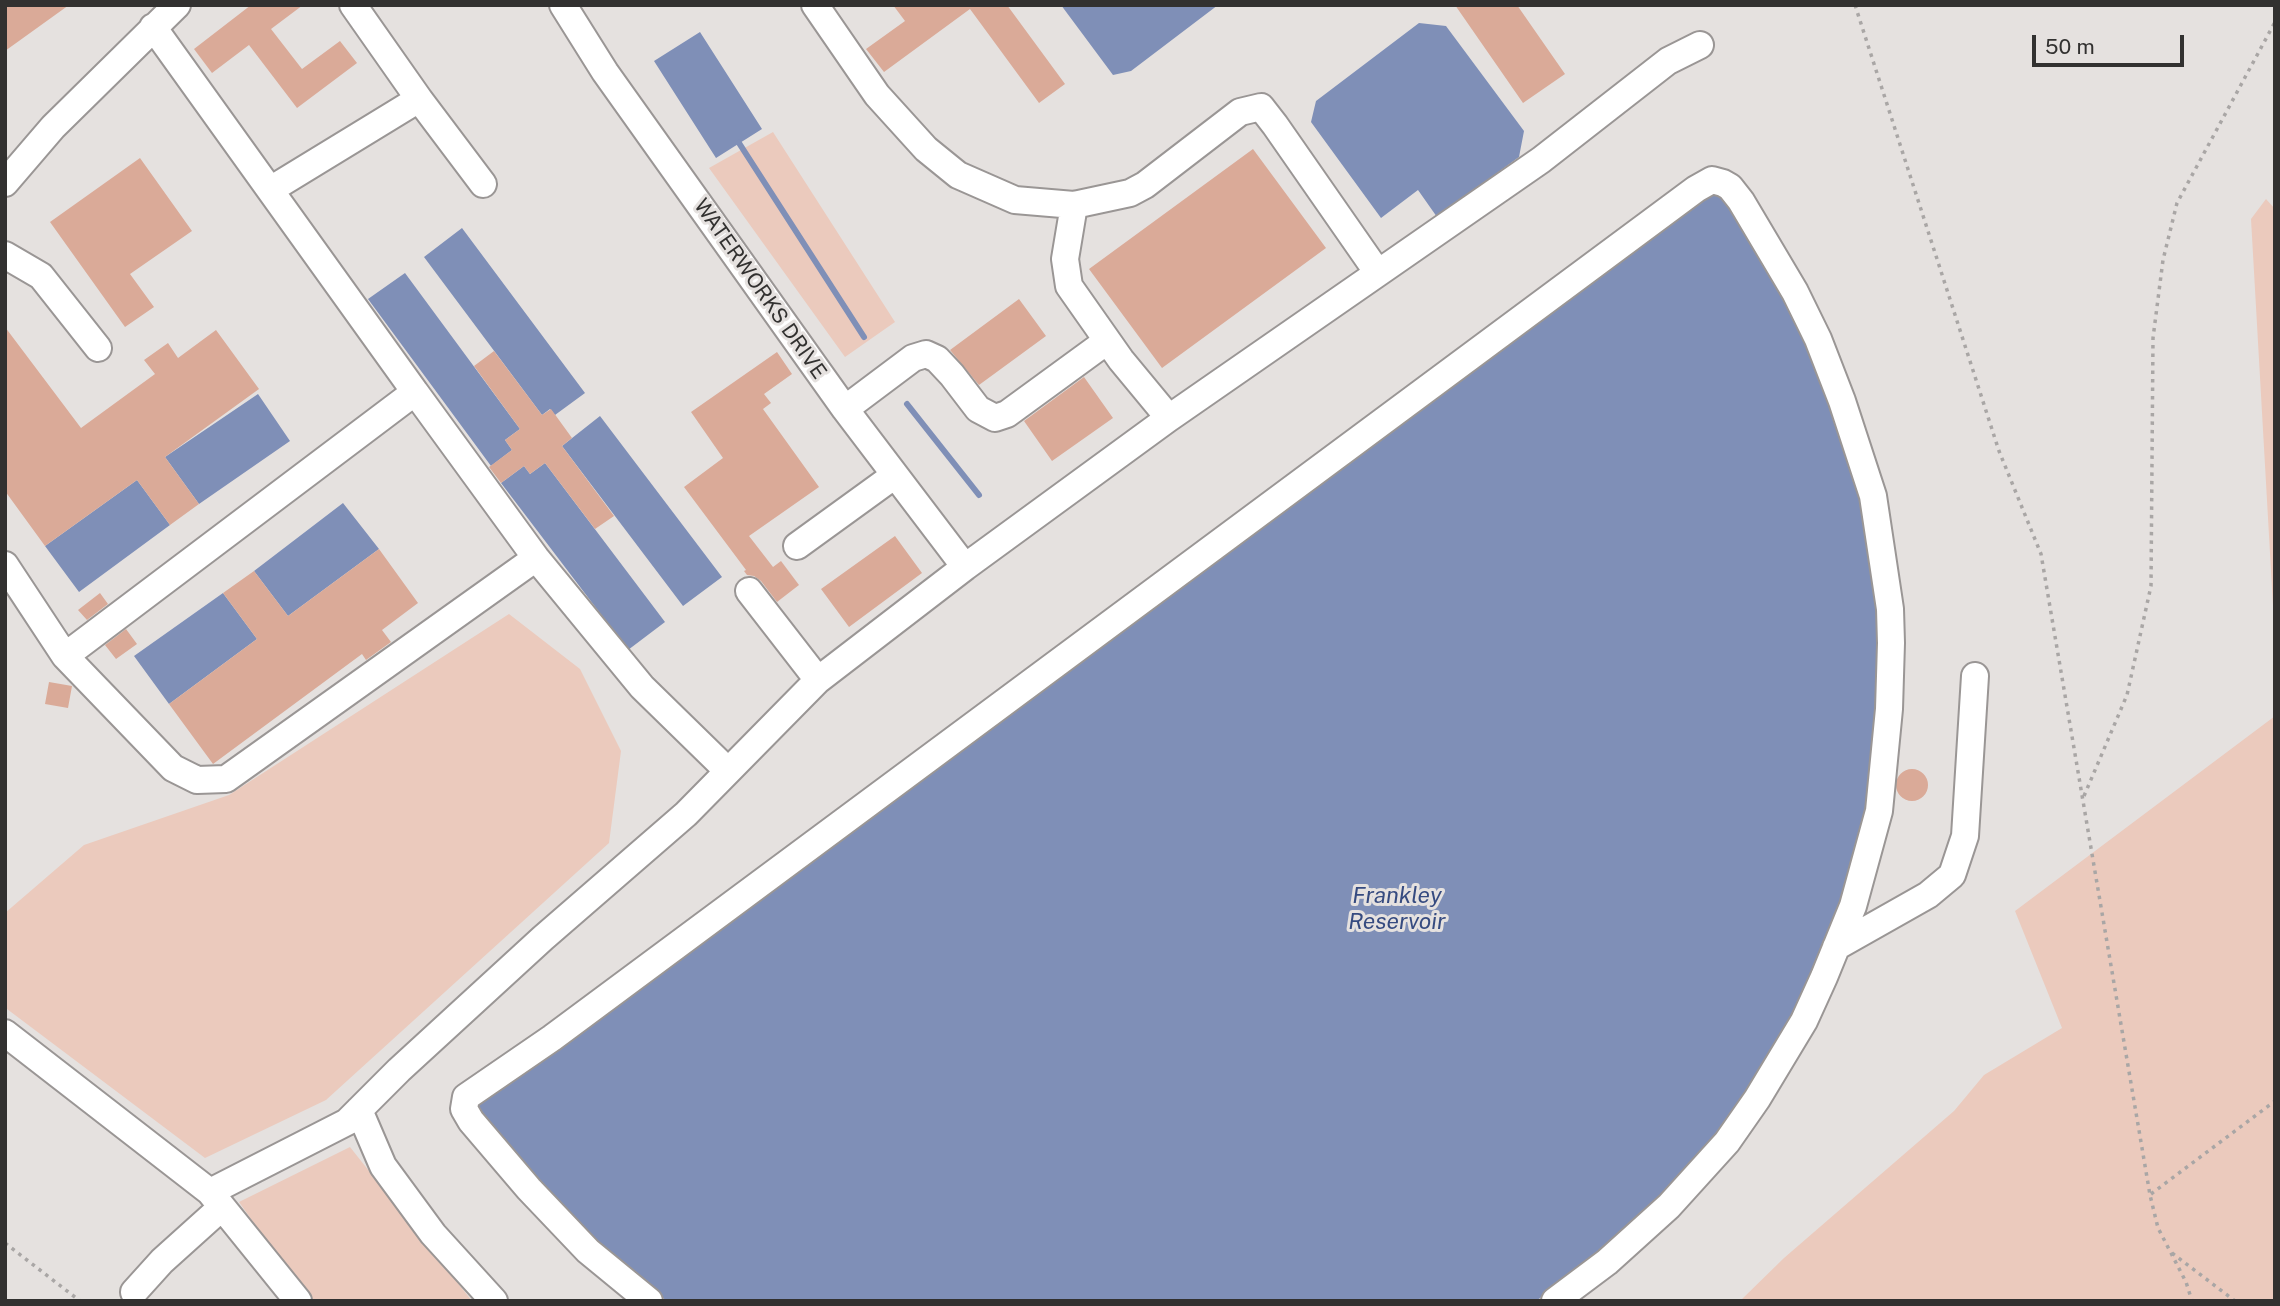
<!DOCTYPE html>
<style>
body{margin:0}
#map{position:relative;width:2280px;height:1306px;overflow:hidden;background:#e5e1df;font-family:"Public Sans",sans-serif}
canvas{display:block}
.frame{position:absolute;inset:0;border:7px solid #323130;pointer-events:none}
.scale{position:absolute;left:2032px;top:35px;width:152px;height:32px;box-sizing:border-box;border:4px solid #323130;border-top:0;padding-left:9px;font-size:21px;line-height:24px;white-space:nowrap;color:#323130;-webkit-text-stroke:5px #e5e1df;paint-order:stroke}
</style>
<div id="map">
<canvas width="2280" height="1306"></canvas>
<div class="frame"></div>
<div class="scale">50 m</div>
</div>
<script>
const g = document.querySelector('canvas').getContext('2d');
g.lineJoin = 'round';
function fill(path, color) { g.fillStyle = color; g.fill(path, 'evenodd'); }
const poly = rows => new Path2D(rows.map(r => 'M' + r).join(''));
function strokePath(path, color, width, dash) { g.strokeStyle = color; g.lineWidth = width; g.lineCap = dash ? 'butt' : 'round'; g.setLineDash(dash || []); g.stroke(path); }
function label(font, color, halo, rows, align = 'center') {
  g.font = font + ' "Public Sans",sans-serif'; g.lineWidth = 6; g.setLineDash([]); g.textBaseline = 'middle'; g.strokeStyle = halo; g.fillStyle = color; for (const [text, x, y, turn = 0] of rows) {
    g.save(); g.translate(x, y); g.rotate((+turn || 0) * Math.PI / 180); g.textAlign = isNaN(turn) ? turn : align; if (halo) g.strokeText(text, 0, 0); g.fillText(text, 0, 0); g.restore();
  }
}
fill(poly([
 [773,132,895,322,845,357,709,168],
 [2266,199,2275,209,2275,641,2251,219],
 [509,614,580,669,621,751,609,843,326,1100,205,1158,7,1009,5,1005,5,913,84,845,229,795],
 [2275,716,2275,1301,1740,1301,1784,1258,1954,1111,1984,1075,2062,1028,2015,911],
 [350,1147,472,1301,309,1301,239,1202]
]), '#ebcabd');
fill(poly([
 [1061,5,1218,5,1131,71,1113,75],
 [1419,23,1446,26,1524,131,1519,157,1437,217,1418,190,1381,218,1311,122,1316,101],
 [700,32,762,129,716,158,654,61],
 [1717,190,1762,255,1790,303,1860,478,1883,627,1873,783,1841,909,1793,1022,1714,1140,1644,1215,1574,1273,1536,1301,667,1301,647,1286,565,1215,474,1105],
 [462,228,585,393,555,415,550,409,542,415,424,257],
 [405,273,520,429,505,440,512,450,491,466,368,299],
 [258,394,290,441,199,504,165,457],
 [600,416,722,577,683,606,562,446],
 [545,463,665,622,628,650,501,483,524,466,530,474],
 [137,480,170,525,79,592,45,546],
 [343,503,379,549,288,616,254,571],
 [223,593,257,639,169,704,134,656]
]), '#7f8fb7');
strokePath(poly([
 [739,143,864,337],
 [907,404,979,495]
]), '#7f8fb7', 6);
fill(poly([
 [5,5,69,5,5,51],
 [251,5,303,5,271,29,302,69,340,41,357,63,297,108,249,45,212,73,194,49],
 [893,5,1007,5,1065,84,1039,103,970,9,884,72,866,49,905,21],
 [1455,5,1517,5,1565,74,1523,103],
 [1253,149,1326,248,1162,368,1089,269],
 [140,158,192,231,130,274,154,307,125,327,50,222],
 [1019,299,1046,336,979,385,950,350],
 [5,327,81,428,155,374,144,360,168,343,178,358,216,330,259,389,165,457,199,504,170,525,137,480,45,546,5,491],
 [494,351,542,415,551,409,572,438,562,446,614,516,595,529,545,463,530,474,524,466,501,483,489,467,512,450,505,440,520,429,474,366],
 [777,352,792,374,764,394,771,403,763,409,819,487,749,536,773,567,781,561,799,585,777,602,761,581,754,576,747,575,744,571,746,570,684,487,723,458,691,412],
 [1084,377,1113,418,1052,461,1024,421],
 [895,536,922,573,849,627,821,589],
 [379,549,418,603,382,630,391,642,366,660,362,654,213,764,169,704,257,639,223,593,254,571,288,616],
 [100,593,108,604,87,620,78,610],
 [126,629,137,644,116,659,105,645],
 [49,682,72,686,68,708,45,704],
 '1896 785a16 16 0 1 1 32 0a16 16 0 1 1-32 0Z'
]), '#daaa98');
const minor = poly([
 [563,5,605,72,845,409,965,567],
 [815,5,877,95,926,149,958,175,1015,200,1074,205,1130,193,1145,185,1240,112,1261,107,1275,125,1378,273],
 [419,99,483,184],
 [5,183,53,127,177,5],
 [270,190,419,99,353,5],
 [1074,205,1065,259,1069,286,1121,360,1169,418],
 [5,255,41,276,98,348],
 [415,392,536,558,642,687,728,771],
 [845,409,913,358,926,354,937,359,952,375,978,409,995,418,1007,414,1107,341],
 [797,546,895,475],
 [5,565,65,656,415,392,153,27],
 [749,591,818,680,965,567,1169,418,1541,160,1668,61,1700,45],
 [65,656,173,768,197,780,226,779,536,558],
 [1836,947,1928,895,1952,875,1965,836,1975,676],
 [5,1033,210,1192,347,1122,399,1070,543,938,686,814,818,680],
 [359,1110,383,1166,433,1234,494,1301],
 [210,1192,298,1301],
 [134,1292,162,1261,222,1207],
 [649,1301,588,1251,529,1189,471,1121,464,1109,466,1097,552,1038,1696,189,1712,180,1723,183,1730,187,1741,201,1795,292,1818,339,1842,401,1873,496,1890,609,1891,643,1889,709,1879,811,1853,906,1824,977,1804,1021,1757,1099,1727,1142,1669,1206,1607,1262,1555,1301]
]);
strokePath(minor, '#9a9695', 30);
strokePath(poly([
 [1855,5,1999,451,2041,554,2150,1195,2158,1228,2186,1282,2192,1301],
 [2084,796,2127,695,2151,586,2153,338,2163,260,2177,203,2275,22],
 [2151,1194,2275,1101],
 [5,1243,80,1301],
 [2172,1253,2235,1301]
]), '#a9a6a5', 3.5, [3.5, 5]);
strokePath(minor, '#fff', 26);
label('21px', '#323130', '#e5e1df', [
 ["WATERWORKS DRIVE",760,289,55]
]);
label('italic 23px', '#364b80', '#e5e1df', [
 ["Frankley",1397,896],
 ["Reservoir",1397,922]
]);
</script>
